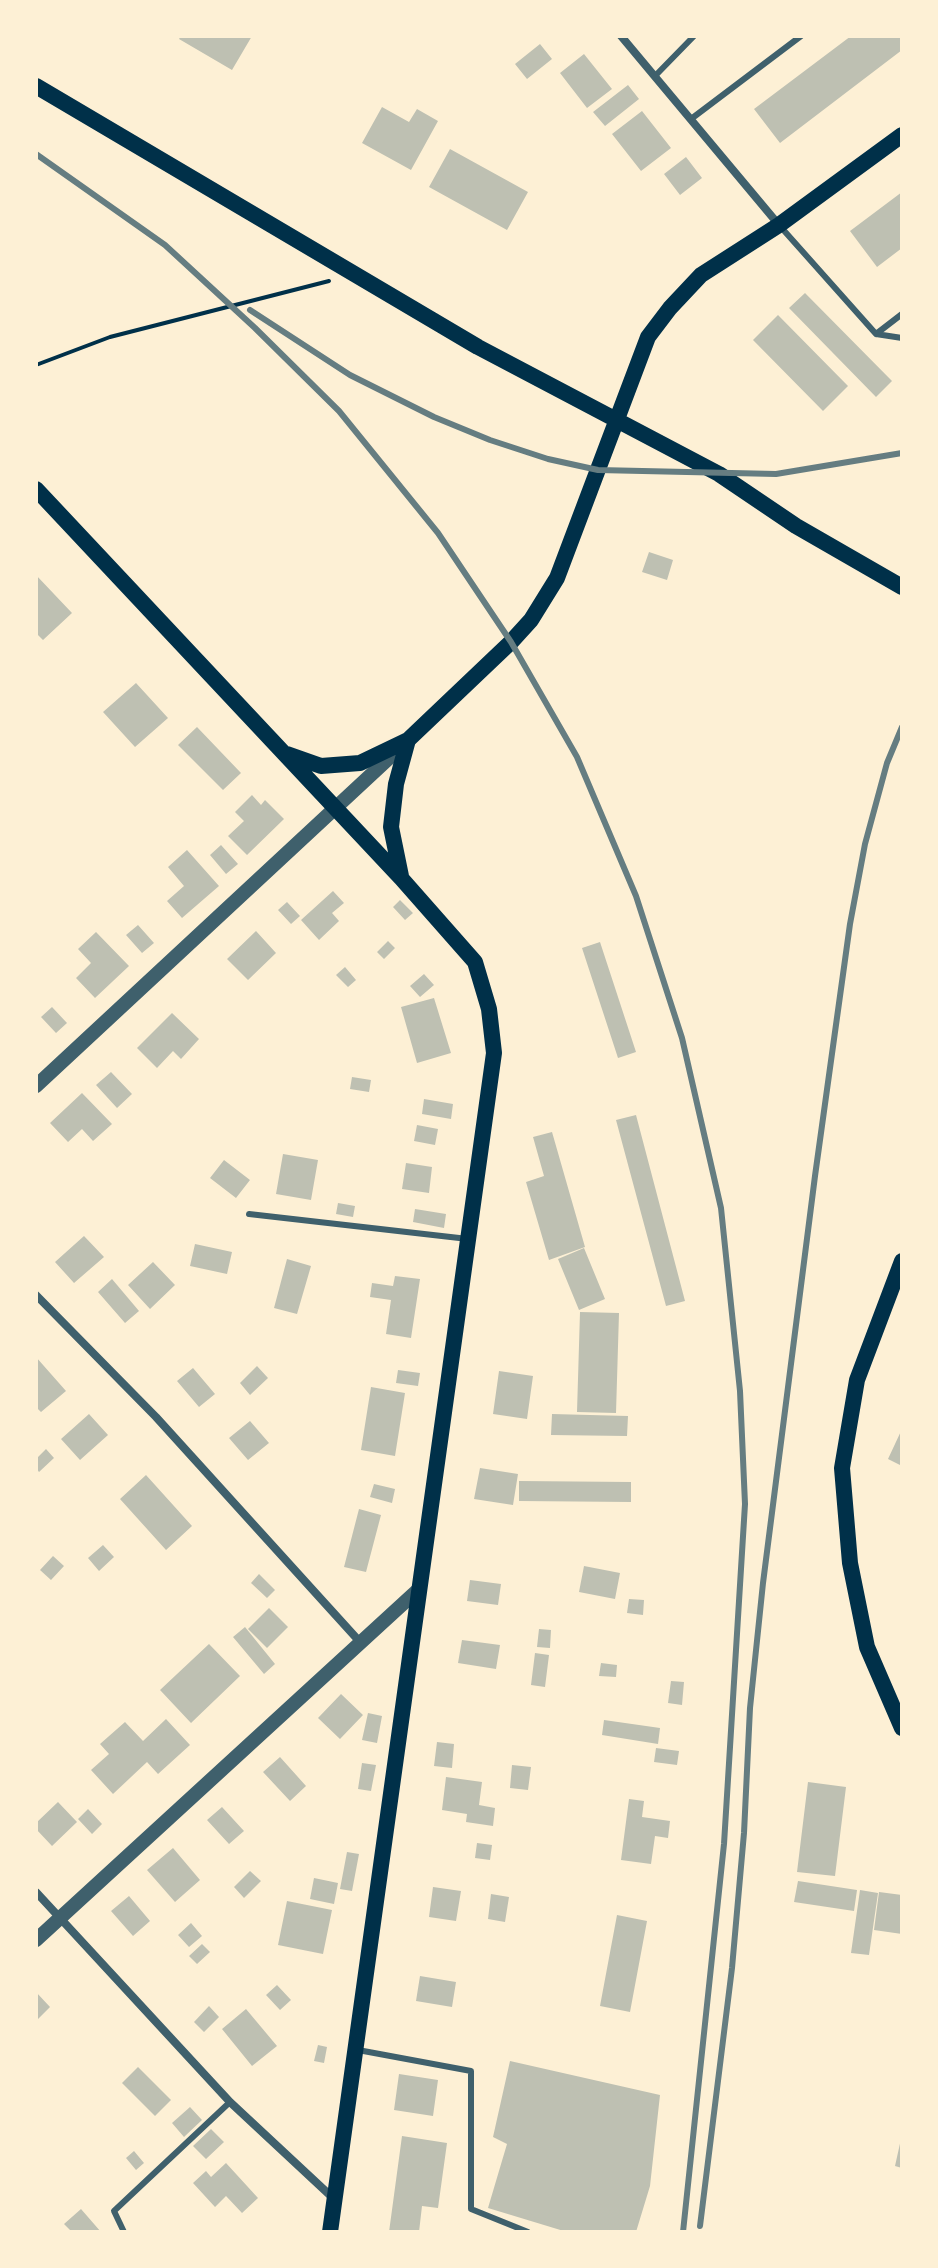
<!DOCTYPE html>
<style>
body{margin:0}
#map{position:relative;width:938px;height:2268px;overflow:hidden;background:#fdf0d5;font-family:Helvetica,sans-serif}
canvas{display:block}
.frame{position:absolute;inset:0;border:38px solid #fdf0d5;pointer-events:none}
</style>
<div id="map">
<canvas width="938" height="2268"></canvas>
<div class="frame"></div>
</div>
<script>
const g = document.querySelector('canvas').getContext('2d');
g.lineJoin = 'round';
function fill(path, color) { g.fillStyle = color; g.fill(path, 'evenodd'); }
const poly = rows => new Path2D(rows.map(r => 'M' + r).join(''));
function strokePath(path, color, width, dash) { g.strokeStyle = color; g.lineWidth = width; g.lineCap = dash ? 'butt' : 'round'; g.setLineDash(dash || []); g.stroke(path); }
fill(poly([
 [181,36,252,36,232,70,179,39],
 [851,36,902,36,902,50,780,143,754,109],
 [540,44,552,59,527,79,515,64],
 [584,54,612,89,587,108,560,73],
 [628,85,639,99,605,126,593,112],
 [382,107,409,122,417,109,438,121,411,170,362,143],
 [642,111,671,148,641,171,612,134],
 [450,149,528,192,507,230,429,187],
 [686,157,702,178,680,195,664,174],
 [902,192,902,248,877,267,850,231],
 [805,293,892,381,876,397,789,308],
 [778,315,848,386,823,411,753,340],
 [649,552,673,560,667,580,642,572],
 [36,575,72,613,43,640,36,633],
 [136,683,168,718,135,747,103,712],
 [197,727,241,773,223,790,178,745],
 [252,795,261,805,265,800,284,819,247,855,228,836,244,821,235,812],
 [221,845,238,864,226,874,210,855],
 [187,850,219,886,182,918,167,901,184,886,168,867],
 [333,891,344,903,332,913,339,921,319,940,301,920],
 [400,900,413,913,405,920,393,907],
 [287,902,300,916,291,924,278,910],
 [138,925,154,943,142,953,126,935],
 [256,931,276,953,248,980,227,959],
 [96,932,129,966,95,998,76,978,91,963,78,949],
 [388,941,395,948,384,959,377,952],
 [600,942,636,1052,618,1058,582,948],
 [345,967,356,980,348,987,336,975],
 [424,974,434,985,420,997,410,986],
 [434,998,451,1053,417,1063,401,1007],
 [52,1007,67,1023,56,1033,41,1017],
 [172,1013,199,1039,181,1059,173,1051,157,1068,137,1048],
 [111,1072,132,1094,117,1108,96,1085],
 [352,1077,371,1080,369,1092,350,1089],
 [82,1093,112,1124,93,1141,82,1129,68,1142,50,1123],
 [424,1099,453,1104,451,1119,422,1114],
 [636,1115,685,1301,666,1306,616,1120],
 [417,1125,438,1129,435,1145,414,1141],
 [552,1132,585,1247,549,1260,526,1182,544,1176,533,1137],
 [283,1154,318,1160,311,1200,276,1194],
 [224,1160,250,1180,236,1198,210,1178],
 [406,1163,432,1167,429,1193,402,1189],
 [338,1203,355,1206,353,1217,336,1214],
 [415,1209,446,1214,444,1228,413,1222],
 [84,1236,104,1257,74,1283,55,1262],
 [195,1244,232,1252,227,1274,190,1266],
 [584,1248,605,1299,579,1310,558,1259],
 [287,1259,311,1266,297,1314,274,1308],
 [153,1262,175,1285,150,1309,128,1285],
 [395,1276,420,1279,411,1338,386,1334,391,1300,370,1297,372,1283,393,1286],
 [112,1279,139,1311,125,1323,98,1292],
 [580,1312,619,1313,616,1413,577,1412],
 [36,1357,66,1391,41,1412,36,1407],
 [257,1366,268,1378,250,1395,240,1383],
 [193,1368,215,1394,199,1407,177,1381],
 [398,1370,420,1373,418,1386,396,1383],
 [499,1371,533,1376,527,1419,493,1414],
 [371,1387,405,1393,395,1456,361,1450],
 [89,1414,108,1435,80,1460,61,1439],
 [552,1414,628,1416,627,1436,551,1435],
 [250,1421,269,1443,248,1460,229,1438],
 [902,1429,902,1466,888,1459],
 [46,1449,54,1458,39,1472,36,1468,36,1459],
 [480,1468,518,1474,513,1505,474,1499],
 [146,1475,192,1526,166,1550,120,1499],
 [519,1481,631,1482,631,1502,519,1501],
 [374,1484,395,1489,392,1503,370,1497],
 [359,1509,381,1515,366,1572,344,1567],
 [103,1545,114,1557,99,1571,88,1558],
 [53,1556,64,1566,51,1580,40,1570],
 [584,1566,620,1573,615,1599,579,1592],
 [259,1574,275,1590,267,1598,251,1583],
 [470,1580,501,1584,498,1605,467,1601],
 [629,1599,644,1600,643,1615,627,1613],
 [269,1608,288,1627,267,1648,248,1629],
 [245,1627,275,1664,264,1674,233,1637],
 [539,1629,551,1630,550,1648,537,1647],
 [462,1640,500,1645,496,1669,458,1663],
 [209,1644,240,1676,191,1723,160,1690],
 [535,1653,549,1655,545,1687,531,1685],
 [601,1663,617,1665,616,1677,599,1676],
 [671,1681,684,1682,682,1705,668,1703],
 [341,1694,363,1715,340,1739,318,1718],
 [368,1713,382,1716,377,1743,362,1740],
 [166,1719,190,1745,158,1774,147,1762,113,1794,91,1770,109,1754,100,1744,125,1722,143,1741],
 [604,1720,660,1728,658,1744,602,1735],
 [437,1742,454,1744,452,1768,434,1766],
 [656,1748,679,1751,677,1765,654,1762],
 [280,1757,306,1786,290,1801,263,1772],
 [362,1763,376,1765,371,1791,358,1789],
 [512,1765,531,1767,528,1790,510,1788],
 [446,1777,482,1782,479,1805,495,1808,493,1826,466,1822,467,1814,442,1810],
 [808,1782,846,1787,835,1876,797,1872],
 [629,1799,644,1801,642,1817,670,1821,668,1838,655,1836,651,1864,621,1860],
 [58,1802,77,1822,52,1846,36,1829,36,1823],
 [222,1807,244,1831,229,1844,207,1820],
 [88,1809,102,1824,92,1834,78,1819],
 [477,1843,492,1845,490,1860,475,1858],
 [173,1848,200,1880,175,1902,147,1870],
 [347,1852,359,1854,352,1891,340,1889],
 [250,1871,261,1881,244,1898,234,1887],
 [314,1878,338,1883,334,1904,310,1899],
 [798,1881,857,1890,854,1911,794,1902],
 [433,1887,461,1891,456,1921,429,1917],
 [860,1890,878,1893,869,1955,851,1953],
 [879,1892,902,1895,902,1934,874,1930],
 [491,1894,509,1897,505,1922,488,1919],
 [129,1896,150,1921,133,1936,111,1911],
 [287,1901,332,1910,323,1954,278,1945],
 [617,1915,647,1921,630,2012,600,2006],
 [191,1923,202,1936,189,1947,178,1935],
 [202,1944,210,1952,197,1964,189,1956],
 [420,1976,456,1982,452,2007,416,2001],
 [277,1985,291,2000,280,2010,266,1995],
 [36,1992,50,2007,36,2021],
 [209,2006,219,2017,204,2032,194,2022],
 [246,2009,277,2046,252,2066,222,2029],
 [318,2045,327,2047,324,2063,314,2061],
 [510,2061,660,2095,650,2186,636,2232,567,2232,488,2208,507,2144,493,2137],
 [138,2067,171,2100,155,2116,122,2083],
 [399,2074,438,2080,433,2116,394,2110],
 [190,2107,202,2120,184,2137,172,2123],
 [211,2129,224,2142,206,2159,193,2146],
 [402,2136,447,2143,438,2208,422,2206,419,2232,389,2232],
 [901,2139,902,2139,902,2168,895,2166],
 [134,2151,144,2163,136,2170,126,2158],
 [226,2163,258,2198,242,2213,226,2196,215,2207,193,2183,206,2171,211,2177],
 [81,2209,101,2232,72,2232,64,2224]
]), '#bec0b2');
strokePath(poly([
 [36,365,110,337,329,281]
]), '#003049', 4);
strokePath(poly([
 [655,76,694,36],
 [691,119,801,36],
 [779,225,876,334,902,338],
 [876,334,902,314],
 [249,1214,468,1239],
 [358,2050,471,2071,471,2209,528,2232],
 [124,2232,114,2211,230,2102]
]), '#3f606c', 6);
strokePath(poly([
 [621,36,779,225],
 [36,1295,156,1417,360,1642],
 [36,1892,230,2102,333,2198]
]), '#3f606c', 8);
strokePath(poly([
 [36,1086,402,746],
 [36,1940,419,1589]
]), '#3f606c', 14);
strokePath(poly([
 [36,86,478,347,719,474,796,526,902,587],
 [36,489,401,878,475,962,489,1009,494,1053,330,2232],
 [287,754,321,766,360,763,408,740,511,642,531,620,557,578,648,337,670,308,701,275,779,225,902,135],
 [401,876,391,827,396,784,408,740],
 [902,1261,857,1380,842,1468,850,1563,867,1647,902,1728]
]), '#003049', 16);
strokePath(poly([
 [36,154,165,245,255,328,339,411,438,533,511,642,577,757,636,896,682,1038,721,1208,740,1391,745,1504,724,1844,683,2232],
 [250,310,350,375,434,417,490,440,548,459,598,470,776,474,902,453],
 [700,2226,732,1968,744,1833,750,1708,763,1583,815,1176,850,924,865,844,887,763,902,727]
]), '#657d81', 6);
</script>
